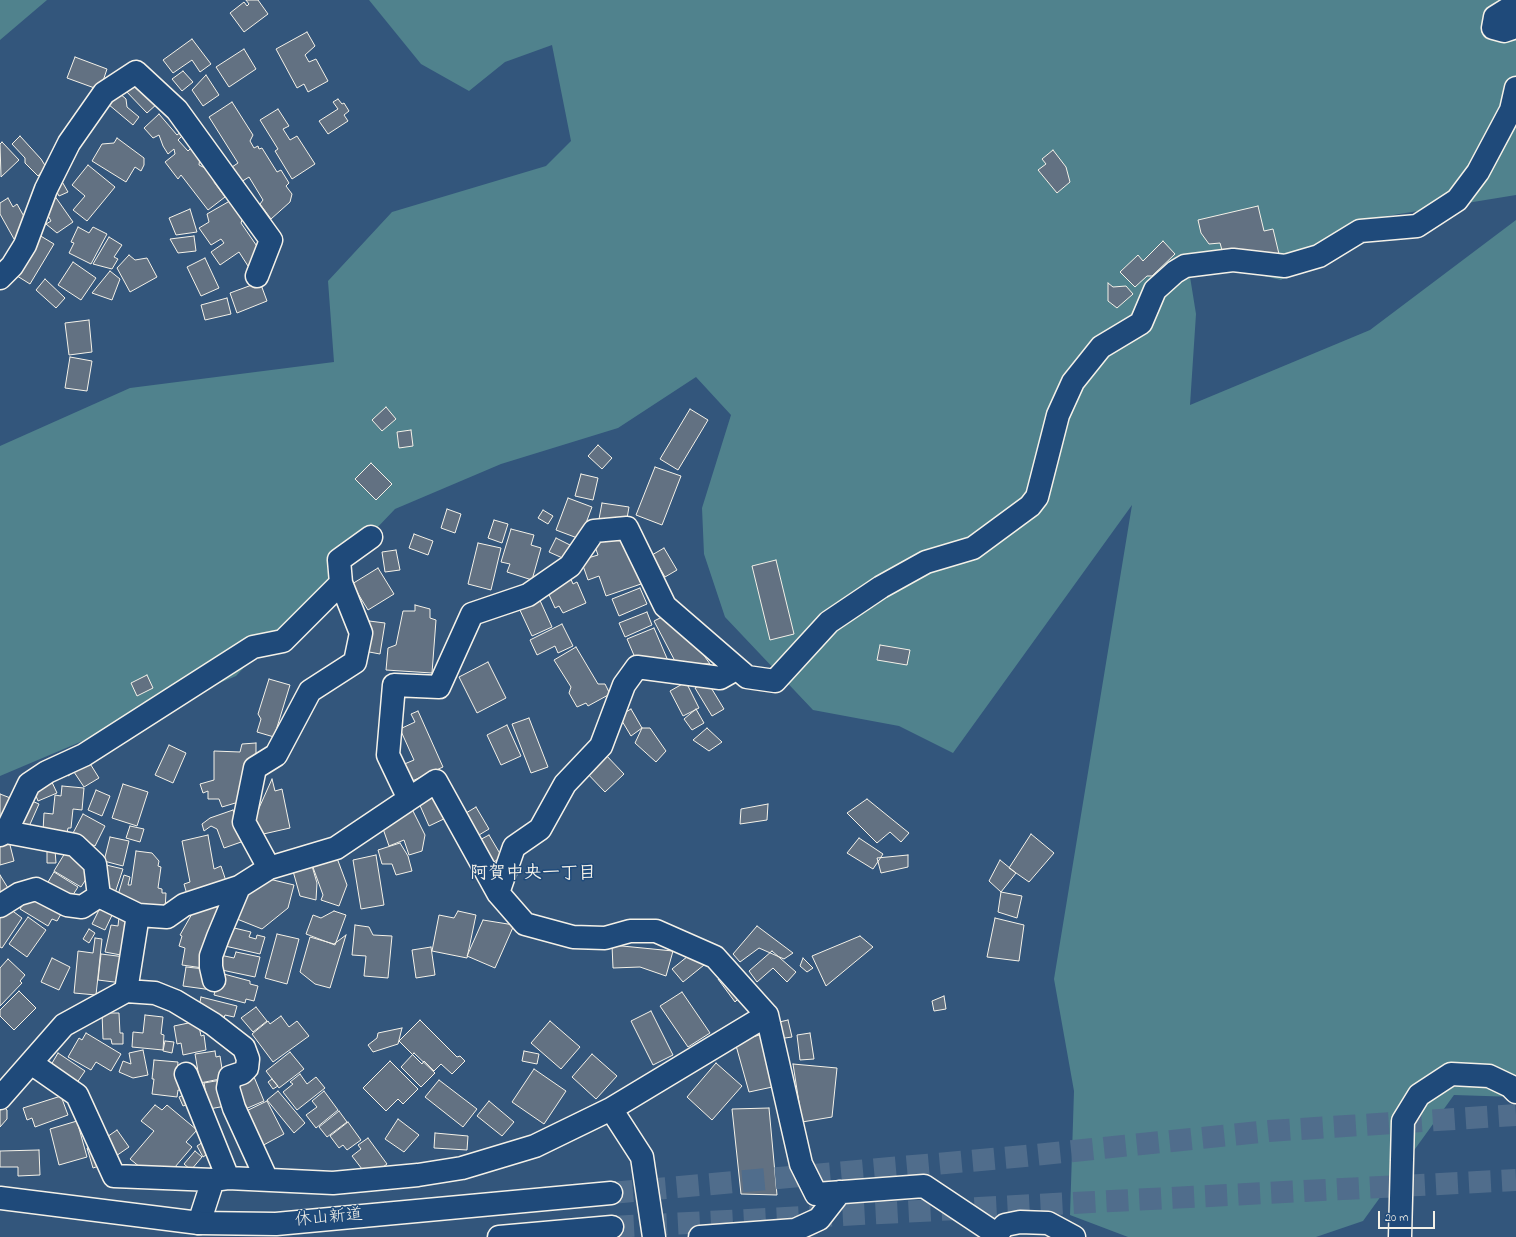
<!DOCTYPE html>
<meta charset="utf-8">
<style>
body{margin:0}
#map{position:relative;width:1516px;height:1237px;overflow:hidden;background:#33567c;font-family:"Indie Flower",sans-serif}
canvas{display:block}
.scale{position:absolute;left:1378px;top:1211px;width:57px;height:18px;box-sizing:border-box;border:2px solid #f4f1e8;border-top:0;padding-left:5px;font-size:12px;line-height:14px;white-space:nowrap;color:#f4f1e8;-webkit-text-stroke:3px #1f4a7a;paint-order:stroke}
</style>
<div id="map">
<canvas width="1516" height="1237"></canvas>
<div class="scale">20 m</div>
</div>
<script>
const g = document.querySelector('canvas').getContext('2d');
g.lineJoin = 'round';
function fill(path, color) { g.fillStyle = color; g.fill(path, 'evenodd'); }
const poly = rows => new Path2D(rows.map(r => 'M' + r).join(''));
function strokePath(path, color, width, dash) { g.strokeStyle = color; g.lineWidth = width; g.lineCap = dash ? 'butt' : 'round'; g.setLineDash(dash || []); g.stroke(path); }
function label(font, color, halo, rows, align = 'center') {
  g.font = font + ' "Indie Flower","Klee One",sans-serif'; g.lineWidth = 3; g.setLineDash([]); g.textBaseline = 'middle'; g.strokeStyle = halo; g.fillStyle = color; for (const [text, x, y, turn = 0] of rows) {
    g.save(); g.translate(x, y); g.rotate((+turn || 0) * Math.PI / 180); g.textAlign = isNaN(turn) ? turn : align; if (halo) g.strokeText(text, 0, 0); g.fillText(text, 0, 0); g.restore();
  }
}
fill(poly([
 [0,0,47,0,0,40],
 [369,0,1516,0,1516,195,1381,217,1281,280,1187,258,1196,314,1190,405,1370,330,1516,220,1516,1097,1454,1095,1363,1221,1316,1237,1128,1237,1070,1215,1074,1091,1054,979,1132,505,953,753,899,726,813,710,725,617,704,554,702,508,731,415,696,377,618,428,501,464,395,509,236,676,0,776,0,446,130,388,334,362,328,281,392,212,546,166,571,141,552,45,505,62,469,91,421,64]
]), '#50828d');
const building = poly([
 [246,0,258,0,268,14,244,32,230,13,244,2,247,6,249,4,246,0],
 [307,32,315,46,305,55,309,62,316,59,328,81,308,92,304,84,297,88,276,49,307,32],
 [192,39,211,64,200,72,192,60,173,73,163,60,192,39],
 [244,49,256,69,229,87,216,67,244,49],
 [75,57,107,69,100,90,67,78,75,57],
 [183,71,193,82,182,91,172,79,183,71],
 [206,75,219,95,203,106,192,90,206,75],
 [139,76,158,103,147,113,124,89,139,76],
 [118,92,126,99,127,107,139,117,133,125,108,104,118,92],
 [338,99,342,104,344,103,349,111,344,115,348,121,328,134,319,121,338,109,333,102,338,99],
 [232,102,253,135,250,141,254,148,258,146,259,149,262,148,277,172,281,170,289,183,286,186,292,194,290,202,271,219,260,204,263,200,249,177,241,182,232,167,238,163,209,117,232,102],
 [278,109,289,126,283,129,290,140,297,136,315,164,292,179,275,151,278,149,260,120,278,109],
 [159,114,177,135,182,131,184,134,178,140,188,151,192,147,200,157,199,165,213,172,218,179,214,182,225,197,208,210,181,175,178,179,165,162,175,154,174,149,168,154,163,146,159,135,153,138,144,128,159,114],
 [20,136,41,159,46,167,38,176,25,163,25,158,12,144,20,136],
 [117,138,144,158,144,165,141,171,135,167,126,182,92,161,102,144,114,143,117,138],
 [2,142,19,160,1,177,0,144,2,142],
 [1053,150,1066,167,1070,182,1057,193,1038,170,1046,164,1042,159,1053,150],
 [88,165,115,187,87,221,73,210,85,196,72,185,88,165],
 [60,178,68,192,59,196,52,183,60,178],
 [52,192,73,222,57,233,46,224,51,221,46,212,51,208,47,196,52,192],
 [8,198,13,207,17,204,31,229,14,239,0,214,0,203,8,198],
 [235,198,244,214,241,223,263,255,248,266,239,252,220,265,211,252,224,243,221,239,211,245,199,228,209,222,207,214,235,198],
 [1258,206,1264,231,1273,229,1279,254,1256,259,1254,251,1242,252,1224,257,1220,243,1209,244,1201,233,1198,220,1258,206],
 [190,209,197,232,176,235,169,218,190,209],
 [78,227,89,233,93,227,107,234,91,264,69,253,74,243,71,242,78,227],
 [39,235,54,244,30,284,14,274,39,235],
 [194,236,196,251,178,253,170,239,194,236],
 [109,237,122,245,114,257,118,259,112,269,93,264,109,237],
 [1163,241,1175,254,1152,276,1147,276,1135,287,1120,272,1138,255,1143,261,1163,241],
 [129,255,135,260,147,258,157,277,130,292,117,268,129,255],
 [205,258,219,288,201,296,187,267,205,258],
 [73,262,96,278,81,300,58,285,73,262],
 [110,271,120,279,112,300,92,293,110,271],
 [45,279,65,298,56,308,36,290,45,279],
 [260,282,267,301,237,313,230,293,260,282],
 [1108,283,1113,287,1126,286,1133,294,1117,308,1108,301,1108,283],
 [227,298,231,314,205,320,201,305,227,298],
 [89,320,92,352,69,355,65,323,89,320],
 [70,357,92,361,87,391,65,388,70,357],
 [386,407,396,419,382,431,372,420,386,407],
 [690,409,708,420,678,470,660,459,690,409],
 [411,430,413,446,399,448,397,432,411,430],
 [598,445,612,458,602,469,588,456,598,445],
 [371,463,392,484,376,500,355,479,371,463],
 [655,467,681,476,662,525,636,515,655,467],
 [581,474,598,478,593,500,575,496,581,474],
 [568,498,592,507,580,539,556,530,568,498],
 [602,503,629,507,626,524,599,519,602,503],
 [447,509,461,514,455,533,441,528,447,509],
 [543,510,553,516,548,524,538,518,543,510],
 [494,520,508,524,502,543,488,538,494,520],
 [511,529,534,535,531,545,541,548,532,580,507,572,510,564,501,562,511,529],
 [623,530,641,584,606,596,599,576,588,580,581,560,598,555,593,541,623,530],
 [414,534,433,541,428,555,409,548,414,534],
 [556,538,574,547,567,560,549,552,556,538],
 [478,543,501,548,491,590,468,584,478,543],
 [664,548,677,570,665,577,652,555,664,548],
 [396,550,400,570,385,572,382,552,396,550],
 [776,560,794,634,770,640,752,566,776,560],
 [378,568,394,594,368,610,352,584,378,568],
 [570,577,573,584,577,582,586,603,563,613,559,606,555,608,546,588,570,577],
 [640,588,647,604,619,616,612,599,640,588],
 [538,596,552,627,532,636,518,606,538,596],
 [415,605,430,609,430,618,436,620,432,673,386,670,388,648,396,645,403,611,415,611,415,605],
 [647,612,652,625,625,637,619,623,647,612],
 [666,615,691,637,710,664,676,663,654,621,666,615],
 [369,621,385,623,380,654,364,651,369,621],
 [562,624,573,646,558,653,555,646,537,655,530,640,562,624],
 [654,628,669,663,636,660,627,639,654,628],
 [880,645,910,650,907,665,877,660,880,645],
 [576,647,598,684,605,684,610,694,588,706,586,703,577,707,569,693,571,687,554,660,576,647],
 [488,662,506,698,477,713,459,677,488,662],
 [147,675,153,688,137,696,131,683,147,675],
 [269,679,290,685,274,737,257,732,261,719,258,714,269,679],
 [707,681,724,709,712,716,695,688,707,681],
 [686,682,699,708,683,716,670,691,686,682],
 [631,709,642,728,631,736,619,716,631,709],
 [696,709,704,723,692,730,684,719,696,709],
 [418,711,443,767,410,782,402,765,414,760,400,729,415,722,411,714,418,711],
 [529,718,548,767,531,773,512,724,529,718],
 [507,725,521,756,501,765,487,735,507,725],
 [642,728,650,728,666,751,656,762,635,743,642,728],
 [707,728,722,742,709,751,693,740,707,728],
 [256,743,256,753,246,765,242,801,222,807,219,799,208,799,208,791,203,793,200,784,214,780,214,751,240,752,242,744,256,743],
 [169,745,186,753,173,783,155,775,169,745],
 [603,752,624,774,605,792,584,770,603,752],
 [86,757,99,778,84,787,74,772,68,776,64,771,86,757],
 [50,778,57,793,38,801,32,786,50,778],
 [272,779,275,791,282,789,290,828,259,835,255,817,272,779],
 [123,784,148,792,137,826,112,818,123,784],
 [62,786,84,788,82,810,73,809,71,828,68,828,67,833,43,831,44,813,53,814,55,795,61,796,62,786],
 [96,790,110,796,102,816,88,810,96,790],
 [437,792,448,817,429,826,418,801,437,792],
 [0,794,13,799,0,829,0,794],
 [25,798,39,804,27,831,14,825,25,798],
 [867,799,909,833,901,842,890,832,877,843,847,813,867,799],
 [768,804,767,820,740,824,741,809,768,804],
 [410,805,425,835,422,851,409,855,404,840,389,846,380,820,410,805],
 [476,807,489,829,474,838,461,816,476,807],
 [233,810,244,841,224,848,217,829,211,826,204,831,202,824,210,818,233,810],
 [83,814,105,826,95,846,72,835,83,814],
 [130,826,144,829,140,842,126,838,130,826],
 [1031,834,1054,853,1029,882,1009,868,1031,834],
 [208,835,214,869,221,866,228,887,188,898,184,884,190,882,182,841,208,835],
 [489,835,502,857,487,866,474,843,489,835],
 [110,837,129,841,123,866,104,861,110,837],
 [859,838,883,854,873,869,847,853,859,838],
 [9,841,14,861,0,865,0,844,9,841],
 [400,843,408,856,412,871,396,875,392,864,382,864,378,850,400,843],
 [68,848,90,873,81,887,54,871,68,848],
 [47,850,55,850,56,863,47,863,47,850],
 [334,850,347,885,339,906,321,900,323,895,310,859,334,850],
 [136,851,152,853,159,861,158,866,161,867,158,888,162,889,162,893,166,893,165,911,131,902,129,898,118,895,124,875,130,877,128,885,131,885,136,851],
 [376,855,384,905,361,909,353,860,376,855],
 [908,855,908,867,881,873,877,858,908,855],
 [310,859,317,883,316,900,300,896,291,864,310,859],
 [1000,860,1016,873,1001,892,989,881,1000,860],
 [102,864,123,869,115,893,99,888,102,864],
 [54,872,78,887,69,901,45,887,54,872],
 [0,875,11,893,0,899,0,875],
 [265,878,294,885,288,908,262,929,232,917,239,900,265,878],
 [1001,892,1022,896,1017,918,998,912,1001,892],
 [40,894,64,909,57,921,52,919,48,926,20,909,27,896,35,901,40,894],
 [212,898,228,907,203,968,182,965,185,948,179,946,182,936,180,935,197,905,206,910,212,898],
 [102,904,114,911,105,930,92,924,102,904],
 [6,906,22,918,2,948,0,947,0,915,6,906],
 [334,911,346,915,335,945,306,934,313,915,321,918,334,911],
 [458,911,476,915,467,958,432,951,439,915,454,918,458,911],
 [28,917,46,930,27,957,9,944,28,917],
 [119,917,132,920,126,956,105,952,111,925,118,926,119,917],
 [995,918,1024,925,1019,961,987,957,995,918],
 [483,920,514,925,495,968,467,956,483,920],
 [355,925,369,927,373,935,392,936,388,978,364,976,366,956,352,955,355,925],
 [757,926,793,953,784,959,759,948,740,962,733,954,757,926],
 [230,927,251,932,249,937,256,939,257,935,265,937,260,954,225,946,230,927],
 [89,929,95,933,89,943,83,939,89,929],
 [277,934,299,939,287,984,265,978,277,934],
 [346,935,330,988,315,984,300,972,310,937,334,944,346,935],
 [860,936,873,947,826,986,812,956,860,936],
 [95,938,102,939,96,995,74,993,78,951,93,953,95,938],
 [612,945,673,951,666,976,640,967,613,968,612,945],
 [431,947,435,975,416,978,412,950,431,947],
 [772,951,796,972,787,982,773,968,757,982,749,971,772,951],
 [236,952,260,957,255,977,217,969,220,955,234,958,236,952],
 [693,952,704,965,683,982,672,969,693,952],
 [101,954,125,957,122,983,98,980,101,954],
 [52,958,70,967,59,990,41,982,52,958],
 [803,958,813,968,807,972,800,966,803,958],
 [8,959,25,975,20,981,22,983,0,1006,0,968,8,959],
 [186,967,205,969,212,990,183,986,186,967],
 [220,973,250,981,250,984,258,986,254,1001,246,999,245,1003,214,995,220,973],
 [724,973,742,995,735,1002,718,979,724,973],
 [19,991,36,1008,14,1030,0,1016,0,1010,19,991],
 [682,992,710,1033,688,1047,660,1006,682,992],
 [944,996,946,1009,934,1011,932,1001,944,996],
 [201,997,237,1006,234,1017,225,1015,224,1018,198,1012,201,997],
 [256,1007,267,1021,253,1032,241,1018,256,1007],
 [651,1011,673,1055,653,1065,631,1021,651,1011],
 [102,1013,119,1013,120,1033,123,1033,123,1044,112,1044,111,1039,103,1039,102,1013],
 [145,1015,163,1017,161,1034,164,1035,163,1050,132,1047,133,1032,143,1033,145,1015],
 [281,1016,289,1027,297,1021,309,1036,273,1062,252,1034,268,1021,270,1024,281,1016],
 [420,1020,457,1057,460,1056,465,1061,452,1074,441,1064,434,1071,424,1061,422,1064,399,1041,420,1020],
 [788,1020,792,1037,778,1039,775,1023,788,1020],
 [198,1021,201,1036,204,1035,206,1050,183,1055,181,1043,177,1044,174,1026,198,1021],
 [550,1021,580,1047,561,1069,531,1043,550,1021],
 [402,1028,398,1044,373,1052,368,1045,377,1038,378,1033,402,1028],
 [86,1033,121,1054,111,1071,96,1062,91,1070,68,1057,79,1038,82,1040,86,1033],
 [810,1033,814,1059,800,1060,797,1035,810,1033],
 [763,1034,777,1086,749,1092,735,1042,763,1034],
 [165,1041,174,1042,172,1053,163,1051,165,1041],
 [143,1050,148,1075,133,1078,119,1072,123,1061,131,1064,129,1053,143,1050],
 [215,1051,216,1057,220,1056,223,1075,220,1079,200,1083,195,1054,215,1051],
 [524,1051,539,1054,537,1064,522,1061,524,1051],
 [290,1052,304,1069,279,1088,266,1071,290,1052],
 [58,1053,85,1071,74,1087,48,1070,58,1053],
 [414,1053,435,1073,421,1087,401,1067,414,1053],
 [592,1054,617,1076,596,1099,572,1077,592,1054],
 [154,1060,178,1062,177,1076,185,1091,178,1090,177,1097,152,1094,154,1079,152,1079,154,1060],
 [390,1061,418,1089,403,1104,398,1099,386,1111,363,1088,390,1061],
 [716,1063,742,1086,712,1120,687,1097,716,1063],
 [793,1064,837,1068,832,1117,802,1122,793,1064],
 [534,1069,566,1091,544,1124,512,1102,534,1069],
 [252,1072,264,1101,243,1110,231,1081,252,1072],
 [300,1074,307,1084,316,1077,325,1088,297,1110,283,1092,293,1084,290,1082,300,1074],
 [272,1079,278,1086,273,1089,268,1082,272,1079],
 [221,1080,226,1106,209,1109,204,1083,221,1080],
 [439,1080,477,1109,463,1127,425,1097,439,1080],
 [278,1091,305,1123,294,1133,267,1100,278,1091],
 [324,1091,338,1110,316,1128,306,1115,317,1107,312,1101,324,1091],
 [186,1094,190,1103,183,1106,179,1097,186,1094],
 [61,1096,68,1115,35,1127,32,1118,27,1120,23,1108,61,1096],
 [267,1101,284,1134,258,1148,240,1114,267,1101],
 [489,1101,514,1122,502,1136,477,1116,489,1101],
 [0,1104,7,1110,7,1119,0,1127,0,1104],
 [155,1105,162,1110,167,1105,197,1130,186,1142,192,1147,169,1174,160,1166,151,1176,130,1159,154,1131,141,1121,155,1105],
 [769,1108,777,1195,741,1194,732,1109,769,1108],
 [339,1111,347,1122,327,1137,319,1127,339,1111],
 [398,1119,419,1135,404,1152,385,1139,398,1119],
 [77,1121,87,1157,59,1165,50,1129,77,1121],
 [348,1122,361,1140,347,1150,343,1145,339,1148,330,1136,348,1122],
 [117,1130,129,1147,116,1156,104,1139,117,1130],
 [435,1133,468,1136,467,1150,434,1148,435,1133],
 [368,1138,387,1164,383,1167,362,1169,352,1156,361,1149,358,1145,368,1138],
 [203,1142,209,1153,203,1157,197,1146,203,1142],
 [92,1147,102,1165,93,1168,87,1148,92,1147],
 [39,1150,40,1175,18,1176,18,1167,0,1167,0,1151,39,1150],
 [195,1151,202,1157,191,1170,184,1164,195,1151]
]);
fill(building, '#627182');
strokePath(building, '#f4f1e8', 1);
strokePath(poly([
 [611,1193,1025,1156,1269,1131,1516,1115],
 [612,1227,1516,1180]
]), '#506d8c', 22, [22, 11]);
const minor = poly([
 [1516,4,1495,17,1493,28,1504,31,1516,27],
 [0,278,12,266,25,245,46,189,69,143,104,93,136,72,177,110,271,240,257,276],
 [6,832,75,845,95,864,99,896,138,915,167,917,184,905,239,887,269,868,336,848,409,799],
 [0,835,6,832,29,784,47,772,84,755,253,647,283,641,341,583,339,560,371,537],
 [269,868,244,822,255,768,276,755,310,691,355,662,361,633,341,583],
 [498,893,514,847,540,829,565,784,601,746,624,685,637,667,720,678,736,669],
 [0,906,19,894,36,889,67,905,82,907,99,896],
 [214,980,211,967,211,956,218,937,239,887],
 [126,991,155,993,175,1001,213,1024,244,1048,248,1059,247,1068,242,1073,230,1077,228,1088,234,1108,267,1180],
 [31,1063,77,1095,114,1176,213,1180],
 [186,1074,228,1178],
 [0,1098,64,1025,126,991,138,915],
 [611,1109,642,1157,654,1237],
 [199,1223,213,1180,228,1178,333,1183,418,1175,462,1168,535,1146,611,1109,767,1015],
 [996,1234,924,1186,816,1194,801,1164,767,1015,715,957,656,931,630,931,605,938,573,937,525,924,498,893,436,781,409,799,388,755,394,685,439,687,472,614,528,595,570,566,594,531,627,528,665,606,747,677,775,681,829,622,881,587,926,562,973,548,1030,506,1037,497,1058,415,1073,382,1101,347,1141,323,1155,290,1175,272,1185,266,1233,260,1285,266,1319,256,1360,231,1417,226,1457,200,1478,172,1511,110,1516,88],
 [700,1237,795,1230,819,1219,840,1192],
 [994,1237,1005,1225,1020,1222,1048,1223,1074,1237],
 [1400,1237,1403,1121,1419,1095,1451,1074,1489,1076,1510,1086,1516,1092]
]);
const highway = poly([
 [0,1198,199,1223,276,1224,611,1193],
 [499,1237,612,1227]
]);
strokePath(minor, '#f4f1e8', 25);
strokePath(highway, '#f4f1e8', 25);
strokePath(minor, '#1f4a7a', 22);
strokePath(highway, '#1f4a7a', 22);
label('17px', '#f4f1e8', '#1f4a7a', [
 ["休山新道",329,1219,-5]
]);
label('bold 18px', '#f4f1e8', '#1f4a7a', [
 ["阿賀中央一丁目",533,875]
]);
</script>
